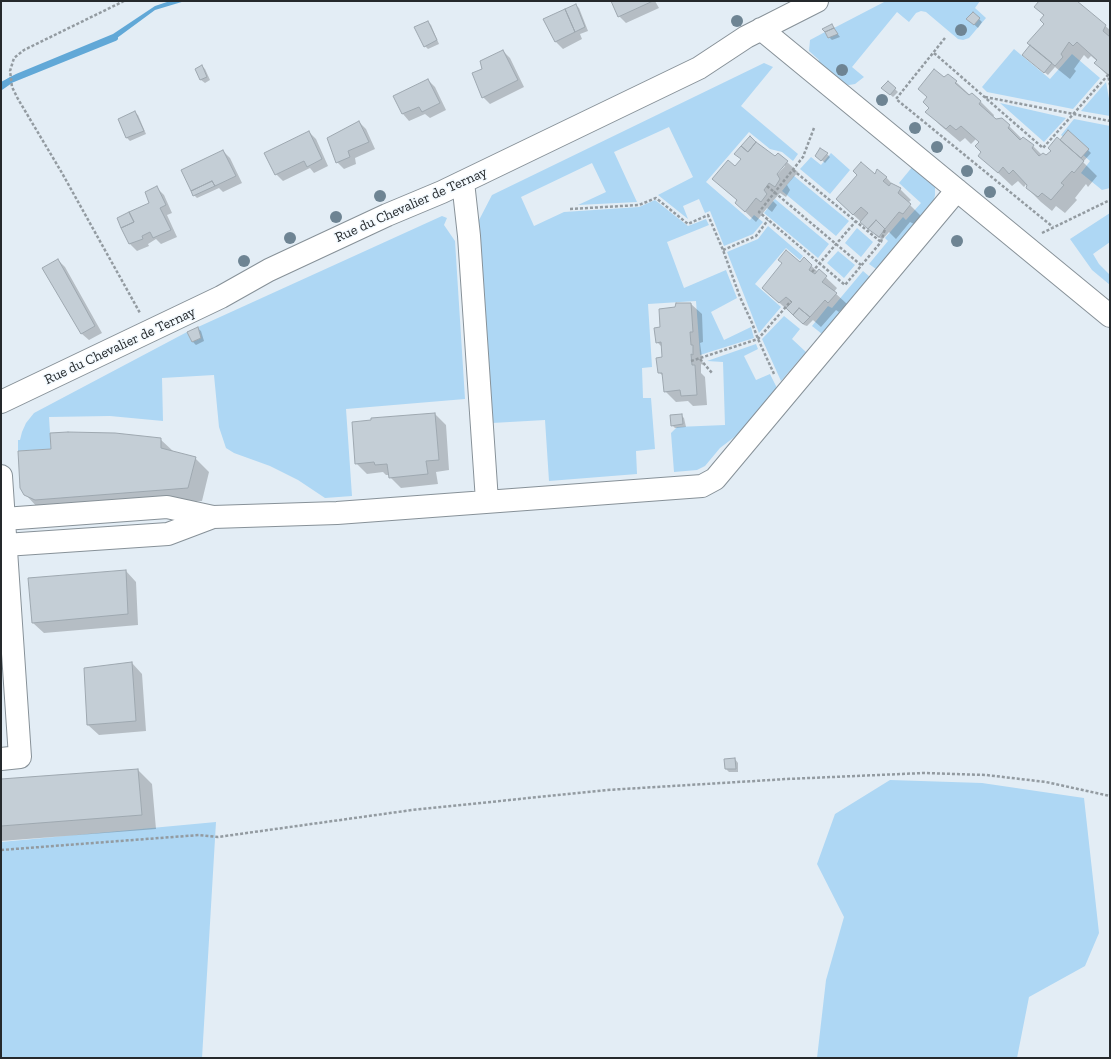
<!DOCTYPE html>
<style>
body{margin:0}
#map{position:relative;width:1111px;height:1059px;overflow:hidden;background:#e3edf5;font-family:"Zilla Slab",serif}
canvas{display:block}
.frame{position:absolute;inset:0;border:2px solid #25292c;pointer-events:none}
</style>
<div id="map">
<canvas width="1111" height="1059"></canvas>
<div class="frame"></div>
</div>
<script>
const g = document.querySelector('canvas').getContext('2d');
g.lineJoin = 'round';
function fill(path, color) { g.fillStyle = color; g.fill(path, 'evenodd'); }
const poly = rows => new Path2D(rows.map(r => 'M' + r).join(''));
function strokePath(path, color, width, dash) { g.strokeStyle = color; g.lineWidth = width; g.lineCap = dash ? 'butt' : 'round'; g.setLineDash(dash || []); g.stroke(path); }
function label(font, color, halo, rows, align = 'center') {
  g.font = font + ' "Zilla Slab",serif'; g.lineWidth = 3; g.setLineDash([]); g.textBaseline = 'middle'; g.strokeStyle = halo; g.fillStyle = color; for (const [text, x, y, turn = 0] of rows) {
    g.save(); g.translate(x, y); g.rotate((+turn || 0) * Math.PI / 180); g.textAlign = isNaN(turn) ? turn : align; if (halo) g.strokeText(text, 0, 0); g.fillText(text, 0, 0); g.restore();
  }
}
fill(poly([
 [886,1,980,1,975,8,986,18,969,38,963,40,958,39,926,12,921,11,916,13,909,22,897,12,852,67,864,77,855,84,849,85,842,84,817,63,819,60,809,51,810,40,825,32,828,38,837,34,834,28],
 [1014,49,1050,79,1072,54,1100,78,1073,109,987,92,982,87],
 [764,63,773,67,741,106,798,154,793,161,782,152,770,149,749,132,706,182,750,220,754,215,763,222,753,234,724,246,710,211,705,213,699,199,683,206,688,219,658,195,693,177,669,127,614,152,637,202,578,205,606,192,592,163,521,197,534,226,564,212,639,207,655,200,688,226,706,219,709,225,667,242,684,288,726,270,737,298,711,312,724,340,751,327,754,338,700,355,696,301,648,304,652,367,642,368,643,398,651,398,655,449,636,451,637,474,549,481,545,420,492,423,478,222,492,195],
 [1106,82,1110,104,1110,116,1081,111],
 [1000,103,1066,118,1044,142],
 [1074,119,1110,126,1110,188,1102,190,1081,173,1090,161,1061,135],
 [831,153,850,170,830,194,800,169,811,157,821,165],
 [913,166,931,181,935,187,935,195,933,203,876,269,869,264,888,241,885,238,903,217,906,220,921,203,899,183],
 [794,176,849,221,836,236,782,191],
 [775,199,829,244,818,258,764,213],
 [1110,213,1110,242,1093,254,1099,264,1110,275,1110,285,1092,270,1070,239],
 [442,216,447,218,444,225,455,241,465,399,346,409,352,496,325,498,298,480,270,466,234,453,226,448,219,427,214,375,162,378,163,421,110,416,49,417,51,449,18,451,18,440,20,440,22,432,26,423,34,413,187,332,192,342,201,338,198,327],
 [768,226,803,256,800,260,786,248,755,284,781,307,759,333,727,252,758,239],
 [857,228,873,242,861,257,845,243],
 [838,251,855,265,844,278,827,263],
 [863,271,870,277,822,334,812,326,828,306,832,308],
 [784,316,800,329,792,339,806,352,781,381,762,339],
 [756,344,758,349,744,356,756,380,770,374,777,388,737,435,720,448,705,466,697,470,674,472,671,433,677,427,725,425,723,362,707,361],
 [890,780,982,783,1084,798,1099,933,1085,966,1029,997,1017,1058,817,1058,826,980,844,917,817,864,835,814],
 [216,822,202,1058,1,1058,1,842]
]), '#aed7f4');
fill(poly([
 [170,1,185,1,155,10,117,38,45,65,1,86,1,82,16,74,113,34,155,6]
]), '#61a8d7');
fill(poly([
 [612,1,655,1,659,8,626,23,619,16],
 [1040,1,1076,1,1110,30,1110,78,1095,63,1097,61,1091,56,1088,59,1084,55,1074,69,1076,71,1070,79,1055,67,1048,75,1027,58,1045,24,1044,16,1036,7],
 [576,5,579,8,588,31,580,34,582,39,563,49,556,42,545,19],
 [968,19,979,19,982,22,978,28],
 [428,22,431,25,439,44,428,49,425,46],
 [832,26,840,37,832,40,829,37],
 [503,51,510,58,524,87,490,104,483,97,484,69],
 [202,66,205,69,210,80,205,83,201,80,196,69],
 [944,78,956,82,970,95,980,101,994,115,993,118,995,121,1002,119,1022,139,1033,146,1042,155,1047,156,1052,151,1049,148,1088,150,1091,153,1083,162,1097,176,1088,187,1086,184,1075,198,1077,200,1065,213,1056,206,1052,211,1041,202,1027,188,1027,183,1024,187,1018,181,1012,186,980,156,982,152,979,142,976,139,971,144,965,138,960,142,941,126,927,112,930,108,928,98,919,89],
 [428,80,435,87,446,110,430,118,425,114,409,121,403,114,395,96],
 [888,82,898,92,893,97,886,91],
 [134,112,138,115,146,134,130,141,127,138,119,119],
 [359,122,366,129,375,149,355,158,356,164,344,169,337,162],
 [309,132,316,139,328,166,314,173,310,168,283,181,276,174],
 [223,151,230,158,242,183,223,192,219,188,197,198,194,195],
 [736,154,775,158,787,162,798,172,787,185,790,190,786,197,780,193,773,201,777,205,772,212,767,208,756,222,736,203,738,201,714,179,735,167,742,160],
 [784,164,785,166,774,178,773,177],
 [827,154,830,157,825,163,816,155],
 [875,176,886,177,894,186,900,189,911,200,908,203,921,216,914,224,910,222,896,239,889,232,882,240,880,238,879,238,848,210],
 [157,188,164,195,172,213,167,215,177,237,161,244,156,239,148,244,149,246,137,251,130,244,118,219,151,203],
 [804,259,818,272,819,271,837,288,834,292,847,304,839,312,836,310,821,327,813,320,807,326,804,325,763,288],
 [58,260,65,267,102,333,89,340,82,334,44,269],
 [691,304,702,314,703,342,700,343,703,365,701,364,701,373,705,377,707,405,693,406,688,401,676,402,665,391,664,377,659,372,663,357,662,347,657,342,662,328,676,308],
 [197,328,201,331,204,341,196,345,193,342,189,332],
 [435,414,446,425,449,470,436,472,438,484,401,488,390,477,390,475,386,475,383,472,367,474,356,463,372,421],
 [681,415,684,418,686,427,675,428,672,425],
 [160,439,174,452,195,458,209,472,202,501,50,513,39,509,25,494],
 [126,571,136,582,138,625,44,633,33,623],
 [132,663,142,674,146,731,99,735,88,725],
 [735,759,738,763,738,772,729,772,726,769],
 [138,770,152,784,156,829,1,841,1,780]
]), '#0003');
strokePath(poly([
 [1,87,11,80,115,38]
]), '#61a8d7', 6);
const building = poly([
 [611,1,653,1,618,17,611,1],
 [1039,1,1077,1,1106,25,1103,31,1110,37,1110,76,1094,63,1097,60,1077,42,1073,46,1069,42,1061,54,1063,57,1055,66,1027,43,1044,24,1040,20,1044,15,1034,7,1039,1],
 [576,4,585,27,575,32,565,9,576,4],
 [565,9,575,32,555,42,543,19,565,9],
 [973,12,980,18,974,25,966,19,973,12],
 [428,21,437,40,424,47,414,27,428,21],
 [832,24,834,28,825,32,822,29,832,24],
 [834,28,838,34,828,38,825,32,834,28],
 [1030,45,1052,63,1044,73,1022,55,1030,45],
 [503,50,518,80,482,98,472,73,482,69,480,61,503,50],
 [202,65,207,77,200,80,195,69,202,65],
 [934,69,944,77,948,74,957,81,955,83,969,95,972,93,981,101,979,104,996,119,1002,118,1010,125,1008,128,1020,140,1023,137,1034,145,1032,148,1039,156,1043,153,1046,155,1051,151,1048,148,1057,137,1084,161,1074,173,1072,171,1061,183,1064,185,1051,200,1042,193,1038,197,1026,188,1027,185,1013,170,1009,174,1003,167,998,173,978,156,981,152,975,146,979,142,961,126,956,130,950,125,946,129,925,112,929,108,923,102,927,97,918,89,934,69],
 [428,79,440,103,422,112,419,107,402,114,393,96,428,79],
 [888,81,896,88,890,95,881,88,888,81],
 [135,111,144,131,126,138,118,119,135,111],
 [359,121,369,142,348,151,350,157,336,163,327,138,359,121],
 [1068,130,1089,149,1081,158,1060,140,1068,130],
 [309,131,322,159,307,167,304,161,275,175,264,153,309,131],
 [750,136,756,142,748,152,741,146,750,136],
 [756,142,775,156,778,153,788,161,777,174,780,179,775,187,769,183,764,190,767,194,761,202,756,198,745,212,735,203,737,200,712,179,728,160,735,166,741,159,734,154,741,146,748,152,756,142],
 [820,148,828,153,821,161,815,156,820,148],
 [223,150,236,176,215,186,212,181,191,191,181,170,223,150],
 [861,162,875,174,877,169,887,177,883,181,889,186,891,183,901,188,898,193,911,204,903,214,899,212,885,229,876,220,868,229,860,222,868,213,861,207,853,215,836,199,857,175,853,171,861,162],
 [212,181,215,186,193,196,191,191,212,181],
 [157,186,166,205,160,208,171,230,153,238,150,232,142,236,143,239,129,244,121,228,134,222,129,212,149,203,145,192,157,186],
 [129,212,134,222,121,228,117,218,129,212],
 [876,220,885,229,879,237,868,229,876,220],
 [786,250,800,262,804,257,812,265,809,270,815,274,819,269,827,276,822,282,837,293,828,303,825,300,810,317,799,308,793,315,786,308,792,302,791,301,786,297,779,303,762,288,782,263,778,260,786,250],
 [58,259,95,326,81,334,42,268,58,259],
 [676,303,691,303,693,332,690,332,691,345,693,345,693,355,691,354,692,365,695,365,697,395,681,396,680,390,664,392,662,373,658,373,656,358,662,357,661,342,656,343,654,328,660,327,659,309,675,307,676,303],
 [799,308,810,317,803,324,793,315,799,308],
 [198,327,201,338,192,342,187,332,198,327],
 [435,413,439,460,426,461,428,474,389,478,387,464,375,465,374,462,355,464,352,422,371,420,371,418,435,413],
 [682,414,683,424,671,426,670,415,682,414],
 [68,432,115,433,161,438,161,448,196,457,188,488,35,500,24,495,20,488,18,451,51,449,50,433,68,432],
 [126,570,128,614,32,623,28,578,126,570],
 [132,662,136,721,87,725,84,668,132,662],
 [735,758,736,769,725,769,724,759,735,758],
 [138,769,142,815,1,826,1,779,138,769]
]);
fill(building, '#c4ced6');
strokePath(building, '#9ea8b0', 1);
const minor = poly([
 [761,29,1110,316],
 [463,182,469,236,487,501],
 [1,402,221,297,269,270,387,215,442,192,699,68,746,37,817,1],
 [1,476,20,757,1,759],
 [4,519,167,507,213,517,337,513,702,486,715,479,957,190],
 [5,545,168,534,213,517]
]);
strokePath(minor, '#879198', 24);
strokePath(poly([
 [124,1,24,50,14,58,10,71,12,87,18,99,62,173,140,313],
 [945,38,896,99,1053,227],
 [934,53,1043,148,1108,75,1110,85],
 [985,97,1110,121],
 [814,128,803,157,759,212,845,285,881,242,885,229],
 [793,170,881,242],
 [767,186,861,265],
 [570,209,639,205,656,198,688,224,708,215,723,250,740,297,752,323,758,339,774,374],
 [1042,233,1110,200],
 [723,250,756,236,768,220],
 [812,272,856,221],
 [700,359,712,373],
 [691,361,758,339,791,301],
 [1,850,199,835,218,837,412,810,607,790,787,779,924,773,986,775,1046,782,1110,796]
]), '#939ba1', 2.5, [3, 2]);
strokePath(minor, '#fff', 22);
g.fillStyle = '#6e8493';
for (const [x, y] of [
 [737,21],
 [961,30],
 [842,70],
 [882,100],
 [915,128],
 [937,147],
 [967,171],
 [990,192],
 [380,196],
 [336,217],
 [290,238],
 [957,241],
 [244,261]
]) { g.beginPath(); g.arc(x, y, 6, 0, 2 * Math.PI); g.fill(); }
label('14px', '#25292c', '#f3faff', [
 ["Rue du Chevalier de Ternay",411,205,-24],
 ["Rue du Chevalier de Ternay",120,346,-25]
]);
</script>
